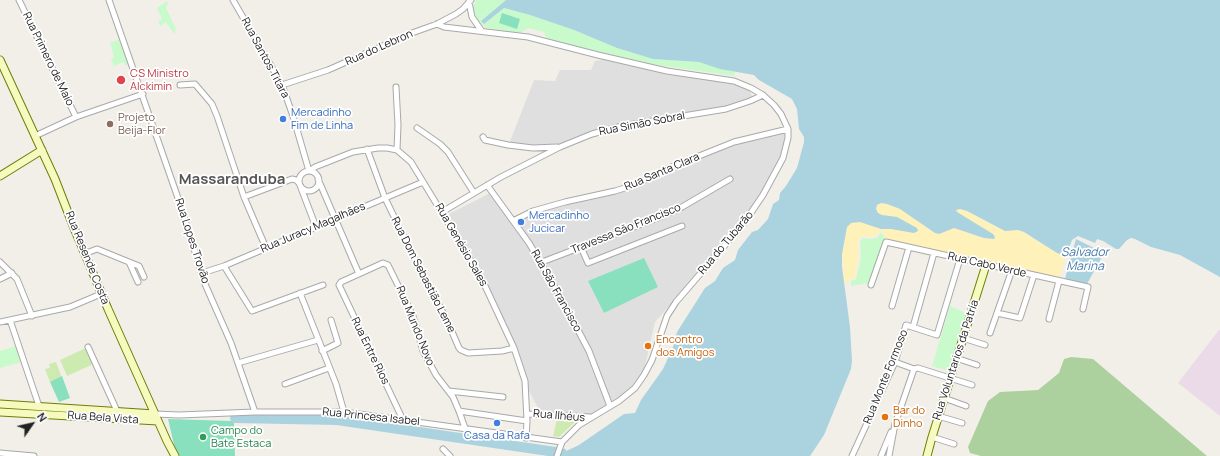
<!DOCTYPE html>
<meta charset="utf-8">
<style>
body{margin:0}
#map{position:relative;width:1220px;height:456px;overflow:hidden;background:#f2efe9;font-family:Manrope,sans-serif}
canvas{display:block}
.north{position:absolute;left:12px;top:404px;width:40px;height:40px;-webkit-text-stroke:3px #fff;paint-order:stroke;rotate:56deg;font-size:11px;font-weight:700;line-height:16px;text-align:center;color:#222}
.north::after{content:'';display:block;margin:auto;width:14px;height:18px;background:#222;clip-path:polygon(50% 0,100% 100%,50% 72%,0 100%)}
</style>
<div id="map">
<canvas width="1220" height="456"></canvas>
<div class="north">N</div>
</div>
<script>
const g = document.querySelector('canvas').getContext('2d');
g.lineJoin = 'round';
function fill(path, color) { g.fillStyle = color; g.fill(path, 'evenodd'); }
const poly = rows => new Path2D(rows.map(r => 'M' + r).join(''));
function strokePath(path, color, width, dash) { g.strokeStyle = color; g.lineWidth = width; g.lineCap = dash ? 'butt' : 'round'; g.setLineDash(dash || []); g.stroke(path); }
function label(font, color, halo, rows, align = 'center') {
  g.font = font + ' Manrope,sans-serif'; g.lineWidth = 3.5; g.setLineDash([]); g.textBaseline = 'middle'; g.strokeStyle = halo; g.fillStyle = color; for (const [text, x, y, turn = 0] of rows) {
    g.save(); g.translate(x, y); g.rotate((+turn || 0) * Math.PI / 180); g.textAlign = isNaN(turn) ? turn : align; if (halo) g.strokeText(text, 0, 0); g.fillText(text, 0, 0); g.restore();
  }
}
fill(poly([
 [614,57,668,75,701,77,734,83,749,88,753,99,735,107,614,128,555,147,509,144,534,80,555,81,560,70,591,70,595,61],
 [786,131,787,138,782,158,767,186,729,241,694,278,655,322,644,371,633,386,622,397,607,403,603,409,593,415,577,415,539,410,527,387,507,330,449,214,492,192,516,222,543,211,618,193,642,183,711,152,741,142]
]), '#e0dfdf');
fill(poly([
 [1219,330,1220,330,1220,416,1178,383]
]), '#ebdbe8');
fill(poly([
 [88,347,96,363,67,376,60,360],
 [56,362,62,378,50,382,45,369,50,368,49,364],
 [557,419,577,420,559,437,553,436]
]), '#cdebb0');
fill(poly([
 [1071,357,1093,359,1207,456,981,456,970,453,968,447,988,401,1000,392,1038,390,1059,373,1064,359]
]), '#add19e');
fill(poly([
 [881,203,887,204,900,209,935,233,939,234,954,228,983,238,969,220,957,212,956,210,960,209,967,211,998,228,1018,230,1024,232,1040,243,1065,255,1067,254,1059,277,886,239,881,230,879,233,873,237,863,236,860,238,858,242,859,254,855,278,844,283,842,254,847,227,851,223,860,222,881,229,900,229,890,215,882,215,878,213,876,209,877,205]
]), '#fff1ba');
fill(poly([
 [476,0,506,0,481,21,484,24,504,8,530,15,574,30,617,48,653,59,699,62,735,72,734,76,651,64,547,39,544,32,528,28,520,33,486,28,479,22,476,16,473,7],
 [167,1,168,4,166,8,176,29,174,34,166,22,160,26,158,22,162,19,157,8],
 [119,40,130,62,125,66,124,62,114,66,111,59,114,57,110,42],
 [881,232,886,240,869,283,851,286,851,281,856,279,857,275,861,258,860,242,863,238,869,239,877,238],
 [950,306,966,313,949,371,932,366],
 [16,346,21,362,0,368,0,351]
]), '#c8facc');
fill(poly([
 [502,13,520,19,517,29,499,23],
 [644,258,658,287,604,313,588,281],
 [62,376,70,398,59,402,50,382],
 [168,419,232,421,234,423,235,456,180,456,176,453]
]), '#88e0be');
fill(poly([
 [506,0,1220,0,1220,277,1180,255,1151,247,1135,239,1131,238,1127,240,1119,249,1116,249,1103,241,1097,239,1095,243,1078,236,1072,240,1067,254,1063,255,1057,253,1024,232,1018,230,1005,231,967,211,960,209,956,210,957,212,993,234,995,237,994,239,984,238,954,228,939,234,935,233,900,209,887,204,881,203,877,205,876,209,878,213,882,215,897,217,917,228,918,231,914,233,891,229,881,229,860,222,851,223,847,227,842,254,842,267,850,327,852,361,851,369,824,435,810,456,561,456,562,453,579,445,624,414,635,413,641,400,663,369,673,347,677,332,705,288,715,281,723,268,735,260,738,250,752,232,758,230,768,219,773,204,779,200,780,193,786,186,797,168,804,142,804,137,799,129,797,109,792,99,759,80,754,75,720,69,699,62,653,59,617,48,574,30,530,15,504,8,484,24,481,21],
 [1076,239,1104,253,1087,284,1065,279]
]), '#aad3df');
strokePath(poly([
 [235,418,337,420,562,453]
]), '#aad3df', 10);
const street = poly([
 [19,0,76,117],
 [109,0,179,201,205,284,231,343,255,412],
 [233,0,282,85,293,116,309,171],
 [469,2,472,17,481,30],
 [437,24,444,27,528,37,598,55,667,71,734,81,751,88,763,95,774,105,781,114,788,129,788,138,783,158,763,195,744,223,676,302,667,316,652,360,644,375,635,388,619,401,579,425,562,442,557,456],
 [180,85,195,84,212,104,217,116,244,197,266,248],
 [282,85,328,70,412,33,437,24,456,14,463,9,471,0],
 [396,87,398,125,397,150],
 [417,128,440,144,448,152,474,193],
 [35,136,76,117,143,94],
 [483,137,485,140,508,145,533,148,557,147],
 [367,149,385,198,421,272,447,320,459,348,461,350,468,353,502,351,514,348],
 [310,171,315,167,353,152,378,148,387,148,397,150,411,162,467,254,486,288,514,348,525,381,527,421,526,438],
 '299 181a10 10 0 1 1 20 0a10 10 0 1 1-20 0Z',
 [318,179,359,274],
 [487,185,529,243,560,296,589,351,610,406],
 [301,188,316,227],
 [244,197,292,179,296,180,299,183],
 [442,212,501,177,560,147,592,134,622,126,726,109,750,101,763,95],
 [513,221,533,211,565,202,615,191,628,187,643,181,664,170,734,142,788,129],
 [581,247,588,263,682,226],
 [84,254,97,249,129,262,138,282],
 [0,262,17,279,32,316],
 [129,262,139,266,144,277],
 [542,262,660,217,682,207,730,179],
 [224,266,252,311,323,285],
 [202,273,224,266,423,182],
 [0,279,12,273],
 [871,285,886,242,1088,287,1083,309],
 [300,293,336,384,344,412],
 [892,306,909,247],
 [997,313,1020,318,1034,275],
 [1049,319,1059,281],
 [10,320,39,406],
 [0,322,70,307,101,294],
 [913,327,934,253],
 [990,333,1012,270],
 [963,338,985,345],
 [88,347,117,411],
 [322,351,338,343,331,320],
 [956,358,977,365],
 [895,362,914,369,918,368,972,385],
 [238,363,318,340],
 [285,384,329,368],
 [449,391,503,397],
 [944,398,966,406],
 [459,411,527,421],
 [155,414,179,415,255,412,344,412,562,442],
 [527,414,590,417],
 [938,416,962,423],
 [403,420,339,285,341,282,383,263,388,265,413,316,423,351,436,375,453,397,459,411,465,428],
 [932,437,954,444],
 [443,449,450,456],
 [0,453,34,456],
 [852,456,895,362,906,325,937,335,960,259],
 [881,456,891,432],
 [889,456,895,424,914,369]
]);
const secondary = poly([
 [0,60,55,179,74,228,108,309,167,441,175,456],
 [0,176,42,150],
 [0,404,155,414],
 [0,412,158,421],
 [927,456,932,437,986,265]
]);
strokePath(street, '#a9a9a9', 7);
strokePath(secondary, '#707d05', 9);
strokePath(street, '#fff', 5);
strokePath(secondary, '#f7fabf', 7);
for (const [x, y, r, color] of [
 [121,80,5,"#e0444e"],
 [283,119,4,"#3f7fe0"],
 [110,124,4,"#8d6e63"],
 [521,222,4,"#3f7fe0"],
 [648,346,4,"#e8710a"],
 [885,417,4,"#e8710a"],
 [497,423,4,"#3f7fe0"],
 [203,437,4,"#2e9e5b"]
]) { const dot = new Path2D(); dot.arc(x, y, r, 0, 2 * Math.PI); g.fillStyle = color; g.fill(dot); strokePath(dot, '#fff', 1.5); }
label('11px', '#222', '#fff', [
 ["Rua do Lebron",379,48,-24],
 ["Rua Santos Titara",265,58,62],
 ["Rua Primero de Maio",48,59,64],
 ["Rua Simão Sobral",642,124,-11],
 ["Rua Santa Clara",662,172,-23],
 ["Rua Juracy Magalhães",313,228,-23],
 ["Travessa Sāo Francisco",626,229,-22],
 ["Rua Lopes Trovão",192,241,72],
 ["Rua do Tubarão",726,243,-50],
 ["Rua Genésio Sales",461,245,60],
 ["Rua Resende Costa",87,258,68],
 ["Rua Cabo Verde",987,265,13],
 ["Rua Dom Sebastião Leme",423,275,63],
 ["Rua São Francisco",556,291,61],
 ["Rua Mundo Novo",415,326,68],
 ["Rua Entre Rios",370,351,64],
 ["Rua Voluntarios da Patría",956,360,-72],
 ["Rua Monte Formoso",886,377,-68],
 ["Rua Ilhéus",559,416,5],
 ["Rua Princesa Isabel",371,417,6],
 ["Rua Bela Vista",103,418,4]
]);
label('11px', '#be3a42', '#fff', [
 ["CS Ministro",130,74],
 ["Alckimin",130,87]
], 'left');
label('11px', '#366cbe', '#fff', [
 ["Mercadinho",291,113],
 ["Fim de Linha",291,126],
 ["Mercadinho",529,216],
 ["Jucicar",529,229],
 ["Casa da Rafa",497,436,"center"]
], 'left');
label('11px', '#785e54', '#fff', [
 ["Projeto",118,118],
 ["Beija-Flor",118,131]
], 'left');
label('11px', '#c56008', '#fff', [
 ["Encontro",656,340],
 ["dos Amigos",656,353],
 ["Bar do",893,411],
 ["Dinho",893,424]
], 'left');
label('11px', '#27864d', '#fff', [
 ["Campo do",211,431],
 ["Bate Estaca",211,444]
], 'left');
label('italic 12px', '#4a7aab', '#fff', [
 ["Salvador",1085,253],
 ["Marina",1085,267]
]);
label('bold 15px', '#555', '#fff', [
 ["Massaranduba",232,180]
]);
</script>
